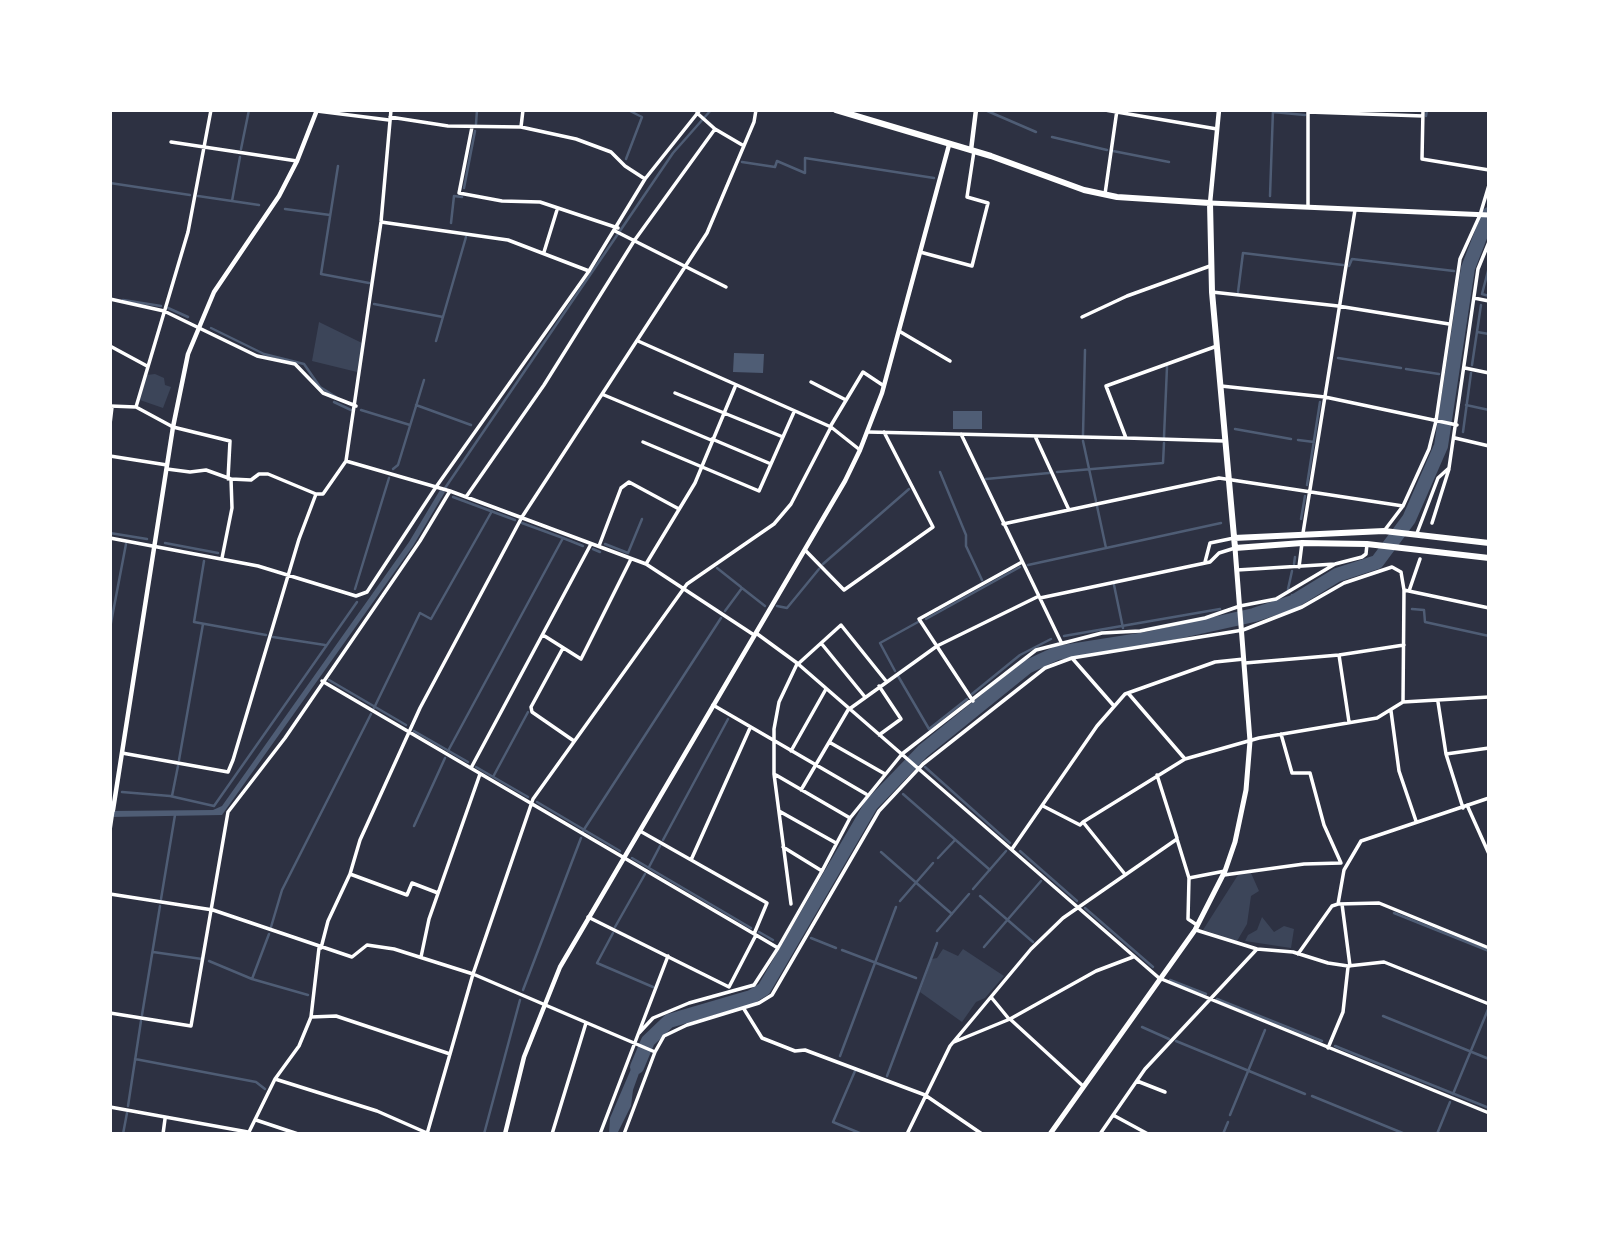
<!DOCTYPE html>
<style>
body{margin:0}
#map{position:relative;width:1599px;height:1244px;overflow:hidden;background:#2d3142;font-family:Helvetica,sans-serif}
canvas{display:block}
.frame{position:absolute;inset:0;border:112px solid #fff;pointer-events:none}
</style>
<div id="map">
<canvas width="1599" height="1244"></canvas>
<div class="frame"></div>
</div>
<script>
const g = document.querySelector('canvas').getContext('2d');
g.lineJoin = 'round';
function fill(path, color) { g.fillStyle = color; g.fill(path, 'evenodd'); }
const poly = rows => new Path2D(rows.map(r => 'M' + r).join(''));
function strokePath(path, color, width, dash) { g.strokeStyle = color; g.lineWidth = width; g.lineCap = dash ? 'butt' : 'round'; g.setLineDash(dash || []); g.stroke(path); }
fill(poly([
 [319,322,362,343,357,372,312,361],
 [155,374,164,378,165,385,171,387,163,408,140,400,147,375],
 [1251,873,1259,891,1251,896,1247,924,1237,941,1203,930,1238,875],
 [1262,917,1274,932,1284,926,1294,929,1291,948,1245,941,1248,935,1257,930],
 [943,949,958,956,963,949,1004,976,985,998,976,1002,962,1022,920,992,932,959,937,958]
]), '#3c4559');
fill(poly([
 [734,353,764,354,763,373,733,372],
 [953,411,982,411,982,429,953,429],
 [440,490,445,492,413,546,222,815,110,817,110,811,213,810,222,806,409,542],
 [640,1048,647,1051,633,1090,631,1106,617,1134,609,1134,610,1118]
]), '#4f5d75');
strokePath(poly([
 [282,110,291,110],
 [985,110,1036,132],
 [1273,112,1305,115],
 [1426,116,1427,110],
 [476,124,477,110],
 [1052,137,1107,150],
 [241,149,249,110],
 [1113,151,1169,162],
 [626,159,642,117,628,110],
 [742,162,775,167,777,161,805,173,805,158,934,178],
 [338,166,321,274,369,283],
 [110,183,190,195],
 [464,188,475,131],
 [198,196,259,205],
 [1270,196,1273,110],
 [232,201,240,157],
 [285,209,330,215],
 [451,223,454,196,462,197],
 [1349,266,1352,259,1454,271],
 [1489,267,1482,294,1489,296],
 [1238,292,1243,253,1343,265],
 [123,300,161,306],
 [374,304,443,317],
 [168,308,188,317],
 [211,328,264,354,304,364,320,387,336,397],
 [1477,332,1489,334],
 [436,341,466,237],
 [1338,358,1401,368],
 [1472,365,1481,305],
 [1406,369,1439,374],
 [1449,376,1453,376],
 [334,402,351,410],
 [416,405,471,425],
 [1466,405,1489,410],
 [361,410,410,425],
 [1235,429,1291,439],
 [1463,432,1471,373],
 [1083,435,1085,350],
 [1164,437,1167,367],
 [1298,440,1314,442],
 [1083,441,1096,501],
 [393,469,398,465,424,380],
 [940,472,966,535,966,546,982,580],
 [1057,472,1163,463,1164,443],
 [986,479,1049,473],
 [1307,485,1320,402],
 [443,491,673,153,711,110],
 [453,497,515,520],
 [1097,506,1106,548],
 [1301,519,1305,496],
 [522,523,563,538],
 [110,533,147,539],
 [165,543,218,553],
 [605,544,628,553,642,519],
 [593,549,600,552],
 [204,561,194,622,266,635],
 [823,564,909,489],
 [1294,564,1295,557],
 [1028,565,1221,523],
 [717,568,741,587],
 [1114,585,1123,628],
 [355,589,389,478],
 [1288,589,1292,571],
 [1292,595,1293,602],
 [777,606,787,608,819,569],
 [1412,609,1424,610,1425,622,1489,636],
 [725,611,742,588,765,606],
 [926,619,1020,567],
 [110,628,126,544],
 [1064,636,1220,609],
 [273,637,325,645],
 [1124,637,1125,642],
 [895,671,880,643,918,622],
 [898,676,929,729,967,699],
 [329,680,406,725],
 [972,694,1020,655,1051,639],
 [374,708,420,613,431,619,492,511],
 [414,731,468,762],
 [935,736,938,739],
 [448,751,563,538,583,546],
 [179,760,203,624],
 [476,767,528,797],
 [925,767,1010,843],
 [493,777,528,712],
 [122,792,170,796,214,806,357,602],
 [903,794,990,870],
 [172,796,178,766],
 [537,802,620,851],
 [414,826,445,758],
 [583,831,721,618],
 [663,840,728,719],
 [1020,851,1077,901],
 [881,852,952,914],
 [632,858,751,928],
 [938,858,955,840],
 [649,867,660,846],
 [973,889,1006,851],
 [980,896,1033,942],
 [161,899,175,815],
 [900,901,933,863],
 [1085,908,1153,967],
 [1394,913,1489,951],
 [271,927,282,890,371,714],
 [615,927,645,874],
 [937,931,969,894],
 [759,932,773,940],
 [613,933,597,963,653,987],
 [811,938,836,948],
 [984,947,1041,881],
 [842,950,916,978],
 [153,952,202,959],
 [209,961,252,979,269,934],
 [252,979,308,995],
 [1170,980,1206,994],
 [523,990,581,838],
 [1217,999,1322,1041],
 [142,1015,160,906],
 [1383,1016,1489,1059],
 [1142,1027,1169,1039],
 [1176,1041,1305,1094],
 [1335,1046,1489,1108],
 [840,1056,896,907],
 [135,1059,256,1082,265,1089],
 [855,1071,833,1122,862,1134],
 [887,1076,937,943],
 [1453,1094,1489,1007],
 [1312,1096,1405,1134],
 [128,1106,141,1021],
 [1230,1115,1265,1030],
 [123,1134,127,1113],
 [484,1134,520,1000],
 [1223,1134,1228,1122],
 [1437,1134,1450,1102]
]), '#4f5d75', 2.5);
strokePath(poly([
 [637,1067,648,1041,669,1021,751,997,764,989,871,805,923,751,1027,667,1057,653,1146,639,1254,615,1293,602,1337,575,1377,562,1409,519,1441,446,1468,268,1489,214]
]), '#4f5d75', 14);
strokePath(poly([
 [1105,110,1217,129],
 [1423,110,1422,159,1489,170],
 [317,111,389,120],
 [1308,112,1423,116],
 [697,113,715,129,744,146],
 [390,117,448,126,521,127,576,139,611,152,625,166,645,179],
 [472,127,459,193,502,201,540,202,618,228],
 [521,127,523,110],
 [171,142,297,161],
 [1105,194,1117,110],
 [1308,206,1308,112],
 [381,222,508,240,589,271],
 [615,231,726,287],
 [544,252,557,210],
 [920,252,972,266,988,203,967,197,974,151],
 [1212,292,1338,306,1449,324],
 [1474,298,1489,301],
 [110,299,164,311,257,356,295,364,323,393,356,406],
 [1082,317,1127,296,1210,266],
 [899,331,950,361],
 [638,341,831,427,860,450],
 [110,346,147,366],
 [1217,346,1106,386,1126,438,1224,441],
 [1465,368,1489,373],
 [811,382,846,400],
 [1221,386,1325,397,1457,425],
 [675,393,783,437],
 [604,395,711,440],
 [110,406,136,407,173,427,230,441,228,479],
 [136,407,188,232,211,110],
 [110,424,112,407],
 [830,427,863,372,884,386],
 [868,432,1125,438],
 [961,434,1061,642],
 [1035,436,1069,510],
 [1455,438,1489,446],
 [712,439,771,464],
 [643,442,759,491,794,412],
 [110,456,167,465],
 [346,461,450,491,646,564,754,635],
 [167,469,190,472,206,470,231,479,251,480,259,474,268,474,316,494],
 [466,497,544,385,634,241,715,129],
 [1432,523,1449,469],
 [1003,524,1219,478,1403,506],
 [1384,531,1403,506,1429,449,1436,421,1460,259,1480,215,1489,185],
 [1303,533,1355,210],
 [1417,533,1438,478,1449,468,1478,269,1489,242],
 [110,538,258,566,356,596,367,592,436,487,589,271,645,179,700,110],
 [599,546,621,488,629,482,679,509],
 [805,550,844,590,933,527,884,432],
 [222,558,232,508,231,479],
 [1205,562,1210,543,1234,538],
 [646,564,695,483,735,387],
 [1299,567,1302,543],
 [1237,570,1335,564,1362,557,1366,554,1367,544],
 [1404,590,1489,608],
 [1409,591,1420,559],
 [1040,598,1210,562,1219,553,1235,548],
 [756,633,797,663,1159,978,1489,1113],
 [543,635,581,659,631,559],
 [821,643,865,697],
 [563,648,531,707,532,712,574,741],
 [1339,655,1349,722],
 [1072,658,1114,706],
 [1245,663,1339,655,1404,645],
 [798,664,841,625,886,681],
 [322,681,756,935,729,987,588,917],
 [1128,693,1185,759],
 [973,701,919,619,1022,562],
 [1438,702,1446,754,1463,808],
 [713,705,866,794],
 [1391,711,1399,771,1416,821],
 [1281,734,1292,773,1310,773,1324,825,1341,863],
 [879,735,901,719,879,686],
 [829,742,885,774],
 [791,751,826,689],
 [122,753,228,772,233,760,299,539,316,494,323,494,346,461,381,222,391,110],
 [1446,754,1489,748],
 [471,768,591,544],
 [776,775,850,818],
 [1157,775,1177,838],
 [801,790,848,710,937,646,1039,596],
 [1467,805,1489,854],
 [1043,806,1080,825,1083,822],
 [779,811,836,843],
 [110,830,113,810],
 [640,831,767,903,754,934],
 [783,847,822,871,850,818,902,754,1036,650,1102,633,1140,631,1205,618,1240,606,1276,599,1335,564],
 [1012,849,1097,726,1125,694,1215,662,1244,659],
 [691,860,750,728],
 [1124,873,1083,822,1185,759,1259,738,1377,718,1403,702,1489,697],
 [350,874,407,895,412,883,438,893],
 [1224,875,1304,864,1341,863],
 [1189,878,1188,919,1197,925],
 [110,894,213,910,352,957,367,945,394,949,473,974,655,1052],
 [791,904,774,774,774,729,779,702,797,664],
 [1338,904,1344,870,1361,841,1489,798],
 [1342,904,1350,966],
 [1196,930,1257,949,1293,952,1328,963,1348,966,1384,962,1489,1004],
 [756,935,778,948,822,871],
 [321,948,328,921,350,874,360,840,420,708,522,517,707,233,754,122,756,110],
 [1298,954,1332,906,1338,904,1379,903,1489,948],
 [421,957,429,919,480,774],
 [991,997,1009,1019],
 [744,1009,762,1038,795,1051,805,1050,925,1095,982,1134],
 [110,1013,191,1026,228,812,285,738,420,541,450,491],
 [311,1017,336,1016,450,1054],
 [1010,1019,1083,1086],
 [639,1033,653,1018,689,1003,754,985,778,948],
 [954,1042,1010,1019,1096,971,1133,957],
 [1328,1048,1343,1012,1348,967],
 [275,1079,377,1111,427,1133],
 [1137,1081,1165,1092],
 [110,1107,248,1132],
 [1113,1115,1148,1134],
 [256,1120,298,1134],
 [163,1134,165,1119],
 [248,1134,275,1079,299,1046,311,1017,319,948],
 [427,1134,473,974,533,799,687,584,774,524,791,504,831,427],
 [552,1134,586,1023],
 [600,1134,668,956],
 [624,1134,655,1052,664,1036,687,1025,759,1003,772,995,879,811,923,764,1045,668,1072,658,1243,630,1302,607,1344,583,1392,567,1401,572,1404,590,1403,702],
 [907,1134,950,1046,1031,949,1063,918,1177,839,1189,878,1225,871],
 [1100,1134,1145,1069,1257,949]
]), '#fff', 3.5);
strokePath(poly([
 [971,150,976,110],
 [1210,203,1219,110],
 [113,810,173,427,188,354,214,292,279,196,297,161,317,110],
 [505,1134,524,1057,560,967,845,481,860,450,882,393,949,145]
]), '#fff', 4.5);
strokePath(poly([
 [1210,203,1489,215],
 [1050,1134,1195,930,1225,871,1235,842,1246,790,1250,741,1235,548]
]), '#fff', 5);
strokePath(poly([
 [836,110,991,156,1084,190,1117,197,1210,203,1212,292,1235,548,1302,543,1367,544,1489,558],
 [1234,538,1384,531,1489,543]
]), '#fff', 6);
</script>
